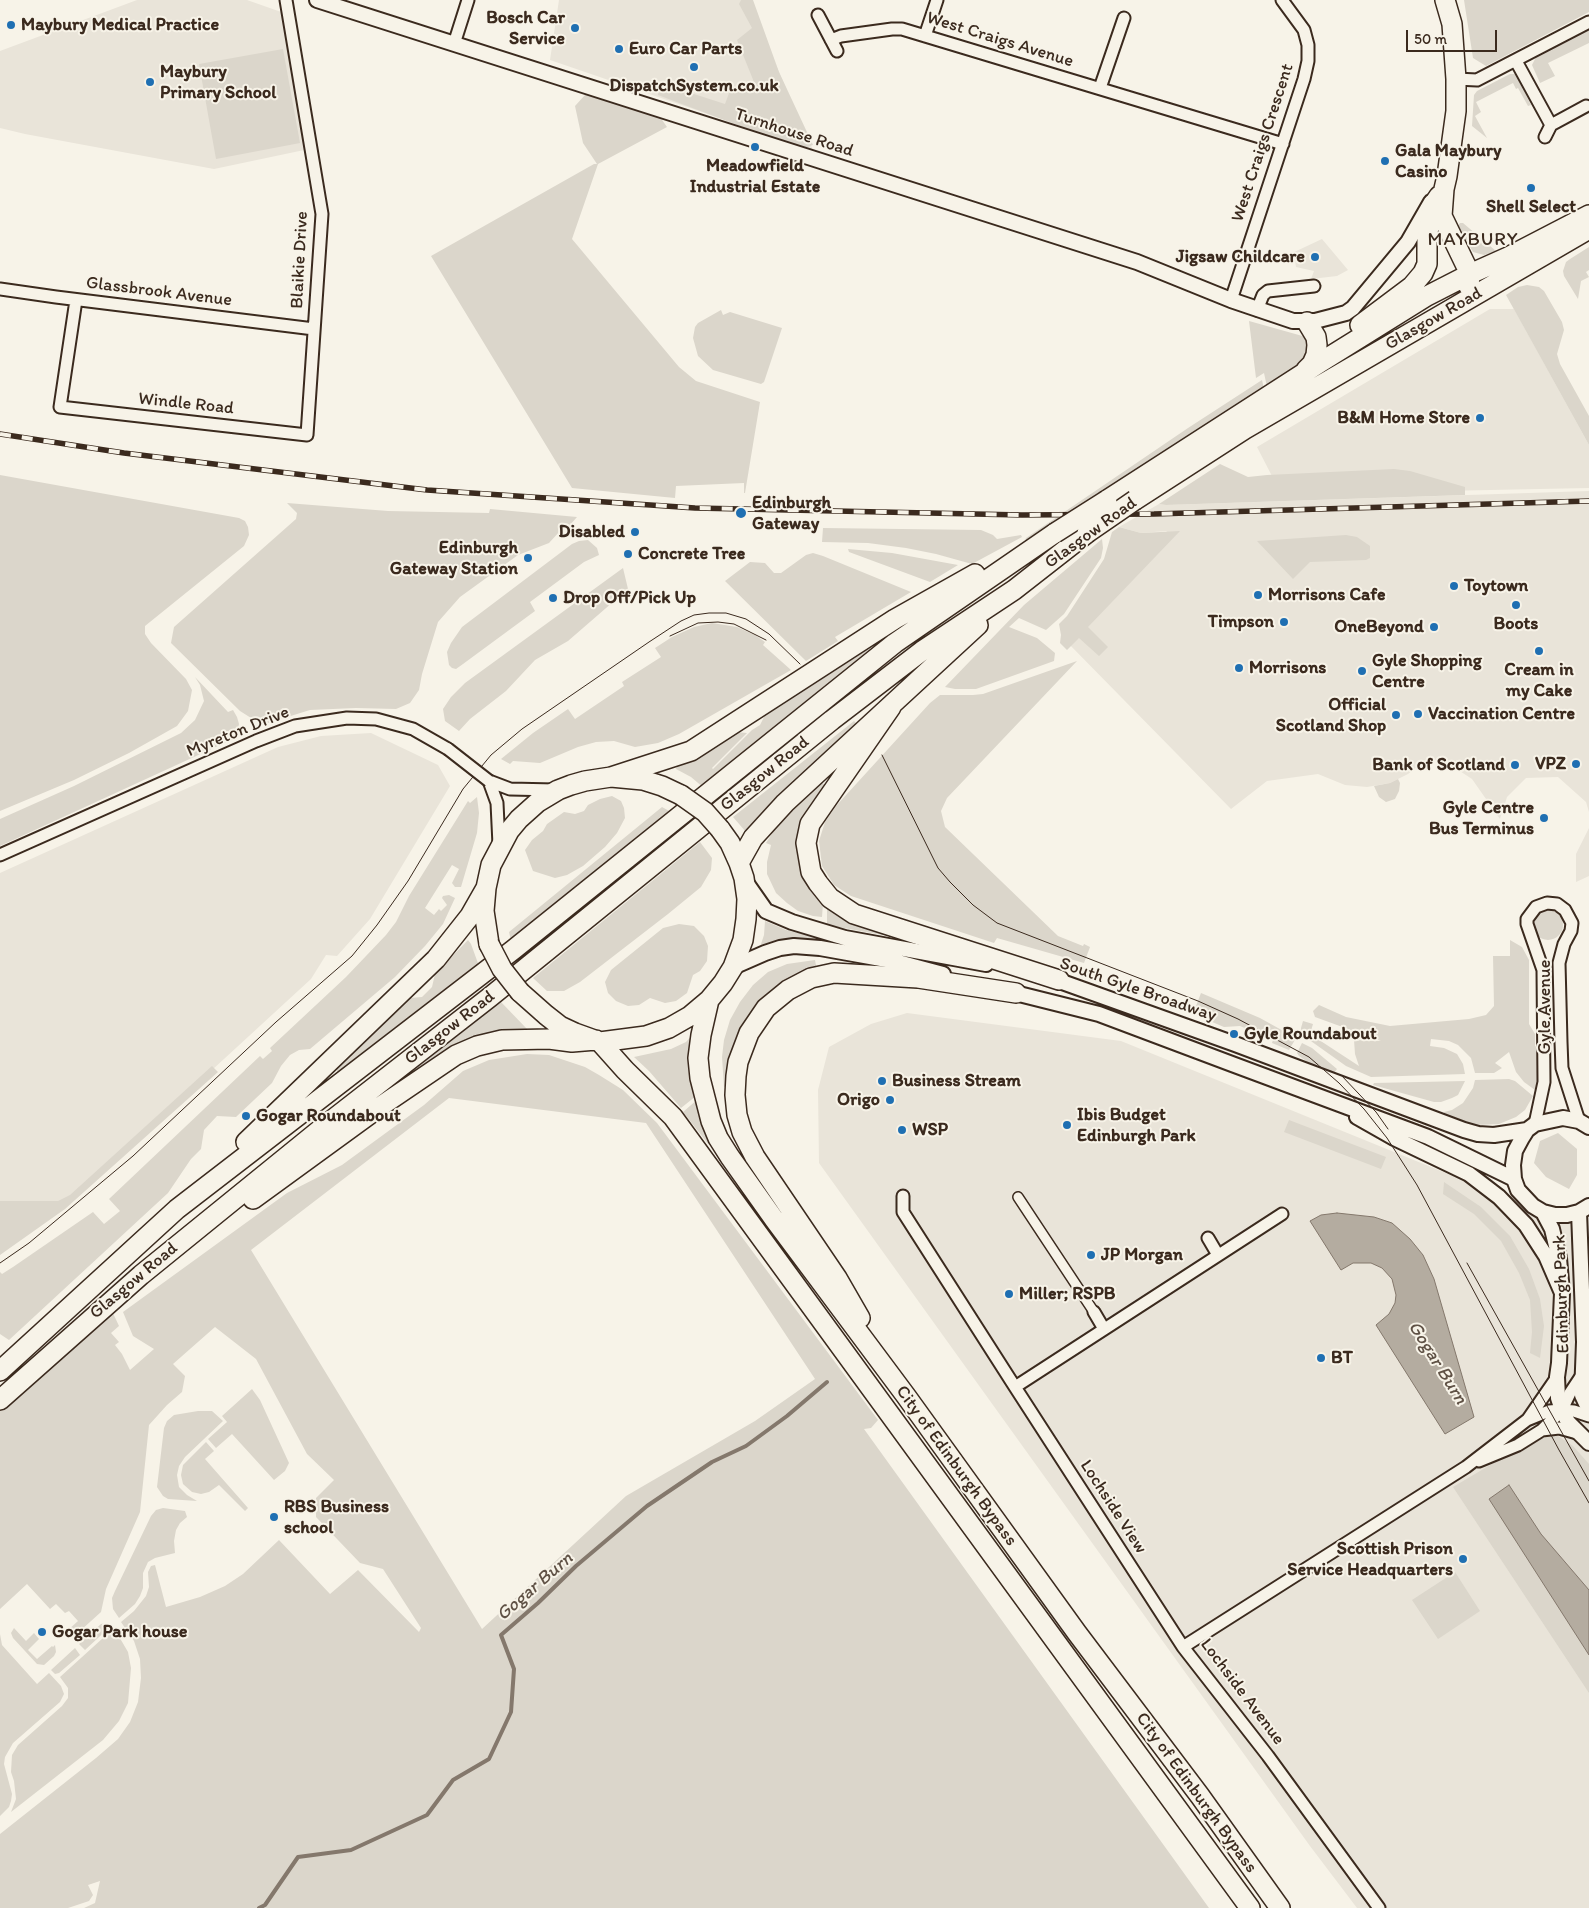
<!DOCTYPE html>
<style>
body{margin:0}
#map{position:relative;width:1589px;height:1908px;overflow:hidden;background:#f7f3e8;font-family:Itim,sans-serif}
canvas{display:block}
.scale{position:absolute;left:1406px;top:30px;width:91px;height:22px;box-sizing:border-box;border:2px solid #3b2a1e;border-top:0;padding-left:6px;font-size:15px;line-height:18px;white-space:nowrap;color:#3b2a1e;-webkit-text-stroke:4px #f7f3e8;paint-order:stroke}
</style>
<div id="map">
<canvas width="1589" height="1908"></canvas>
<div class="scale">50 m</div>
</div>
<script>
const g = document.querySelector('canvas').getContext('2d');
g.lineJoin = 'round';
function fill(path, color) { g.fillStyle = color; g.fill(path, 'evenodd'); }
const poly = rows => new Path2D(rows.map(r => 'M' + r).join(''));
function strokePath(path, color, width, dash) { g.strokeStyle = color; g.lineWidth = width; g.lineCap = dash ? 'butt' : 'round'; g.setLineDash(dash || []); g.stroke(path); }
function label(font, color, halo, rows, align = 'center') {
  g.font = font + ' Itim,sans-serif'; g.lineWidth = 4; g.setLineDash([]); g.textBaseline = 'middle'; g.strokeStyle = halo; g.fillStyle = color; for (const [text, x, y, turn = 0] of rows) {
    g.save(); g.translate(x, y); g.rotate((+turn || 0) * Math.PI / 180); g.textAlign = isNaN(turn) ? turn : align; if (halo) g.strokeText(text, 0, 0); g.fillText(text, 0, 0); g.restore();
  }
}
fill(poly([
 [137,0,247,0,284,13,309,149,214,169,25,134,0,128,0,51],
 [559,0,750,0,748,1,813,150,550,60],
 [1322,239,1348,270,1337,276,1311,279,1314,271,1296,267,1295,260,1290,254],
 [1490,309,1514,309,1589,445,1589,488,1441,491,1274,480,1257,447],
 [1589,491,1589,812,1586,802,1558,777,1526,778,1507,797,1500,819,1472,779,1446,762,1427,759,1408,774,1390,783,1367,787,1345,785,1318,774,1267,781,1231,809,1066,641,1167,531,1141,533,1119,527,1159,504,1166,505],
 [371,733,438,765,450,786,370,919,337,956,326,955,311,979,63,1207,0,1206,0,873,278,747,321,736],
 [1589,828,1589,876,1576,882,1576,854],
 [907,1013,1121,1041,1554,1217,1589,1214,1589,1908,1357,1908,1310,1846,819,1163,818,1090,829,1047,871,1024]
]), '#e9e4d9');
fill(poly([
 [741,0,753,0,779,72,813,145,801,149,658,95,659,89,666,85,725,104,731,88,754,82,737,40,752,28,739,4],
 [1464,0,1589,0,1589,12,1486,66,1473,58],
 [1589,29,1589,43,1548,63,1555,76,1540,83,1532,65,1536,57],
 [283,49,300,143,216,159,199,64],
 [1510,74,1516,74,1520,77,1524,83,1521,85,1531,105,1528,106,1518,88,1516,89,1513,83,1476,102,1481,112,1475,116,1487,138,1472,126,1474,95,1477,91],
 [594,93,660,117,667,127,598,164,572,239,679,367,696,381,760,402,745,493,744,493,744,483,676,486,675,498,572,488,431,256,594,164,597,164,583,143,575,106,585,95],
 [1460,223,1463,223,1496,251,1484,255,1473,252,1458,226],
 [1589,247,1589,270,1586,272,1589,277,1581,281,1578,299,1564,276,1563,271,1566,262,1570,259],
 [1527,285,1539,287,1544,291,1562,322,1564,330,1557,354,1560,364,1589,416,1589,445,1506,295,1518,287],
 [721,310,723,315,730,312,782,328,764,382,761,384,713,370,698,356,693,338,695,327,698,323],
 [1249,321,1306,337,1311,349,1297,366,1267,387,1264,373,1256,378],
 [1262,380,1264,389,1025,541,1026,538,1188,428],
 [1220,464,1248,477,1267,475,1394,469,1410,471,1465,487,1465,495,1166,505,1159,504],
 [0,475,239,518,245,521,248,527,249,535,244,546,145,626,145,634,151,643,186,679,192,690,188,711,177,726,129,753,74,780,0,811],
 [287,503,388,511,489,513,490,509,577,517,570,525,560,531,549,543,518,555,460,597,438,622,422,674,419,690,410,703,396,709,356,708,310,710,268,723,259,723,240,711,171,643,174,627,296,519,297,513],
 [1119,527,1141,533,1180,531,1088,627,1108,647,1099,656,1079,638,1067,650,1060,643,1061,635,1059,624,1067,616,1104,559,1112,532],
 [823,528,981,530,993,535,997,539,1021,535,1022,537,972,564,936,554,906,548,868,543,822,542],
 [1346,535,1357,537,1370,546,1370,558,1366,560,1310,562,1293,579,1257,541],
 [1102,539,1103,548,1101,558,1064,614,1046,630,1019,618,1009,627,1037,638,1055,653,1054,661,976,689,955,689,945,687,1024,605],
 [588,540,597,548,599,555,584,562,530,602,535,611,463,664,456,669,452,668,449,665,447,652,451,643,462,627,572,544,579,541],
 [848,549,892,553,958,565,930,582,849,552],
 [813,553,823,556,911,592,835,637,838,641,806,661,725,581,750,562,765,563,774,573,781,573,806,555],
 [623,568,628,589,568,641,535,660,506,691,470,719,459,731,445,721,443,709,451,697,465,683],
 [712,623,737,627,755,635,765,642,763,645,791,670,679,734,658,743,635,747,614,741,596,742,578,747,540,763,513,761,510,764,501,759,533,733,568,709,575,719,624,686,622,682,661,657,655,648,672,637,694,627],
 [894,633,704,788,691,777,676,769,677,766,687,762,736,732,747,733,712,768,713,769,752,730,760,725,765,715],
 [1077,661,947,798,941,811,945,827,1058,936,1083,946,1084,944,1090,947,1084,963,997,938,994,943,851,896,834,885,822,866,819,841,825,822,836,806,930,703,940,695,973,695,983,694],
 [195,677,228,712,233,710,237,717,239,724,237,733,231,740,0,846,0,819,74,786,181,733,195,720,204,701,200,685],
 [854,721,857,724,774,799,753,824,748,832,746,832,733,817],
 [1398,779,1400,783,1399,791,1395,799,1386,802,1379,797,1374,786,1390,783],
 [821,782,825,785,816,798,805,819,823,903,822,917,813,916,798,911,787,903,776,893,767,874,767,862,771,845,766,843,780,821],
 [612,796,621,801,624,808,625,818,617,833,605,847,583,866,567,875,555,878,533,871,525,850,532,840,543,831,547,824,564,812,575,814,584,811,588,805,600,799],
 [477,797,479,813,477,833,461,887,455,887,452,883,459,869,452,865,425,908,434,915,439,909,441,911,447,905,442,898,443,896,449,895,455,898,443,924,425,946,395,977,310,1049,299,1050,290,1055,281,1066,272,1083,236,1117,217,1116,204,1130,201,1149,191,1159,168,1193,9,1340,0,1334,0,1272,2,1274,13,1267,93,1212,104,1224,120,1211,109,1199,260,1056,263,1059,272,1051,270,1048,346,977,386,935,396,922,409,896,468,801,470,803],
 [662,807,671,812,511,941,509,932],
 [700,842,712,858,711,870,701,887,668,914,580,982,564,991,547,991,533,978],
 [827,905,890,931,888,936,827,925],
 '1533 925a15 15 0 1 1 30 0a15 15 0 1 1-30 0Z',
 [765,921,786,930,818,938,818,942,801,939,786,940,760,947,764,935],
 [679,924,694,926,704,936,708,946,707,961,700,971,693,975,687,993,676,1001,665,1003,650,998,639,1005,628,1006,616,1001,608,993,605,982,611,970,663,928],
 [468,940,471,944,479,966,338,1073,336,1068,410,998,422,997,432,987,435,974],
 [1510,940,1522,947,1529,960,1529,1024,1535,1034,1535,1046,1538,1048,1538,1076,1535,1090,1524,1082,1516,1072,1509,1052,1495,1063,1502,1068,1494,1073,1475,1073,1471,1058,1458,1045,1449,1041,1431,1039,1430,1046,1444,1048,1457,1054,1463,1064,1465,1074,1371,1077,1346,1066,1301,1034,1301,1028,1303,1021,1313,1024,1310,1034,1359,1066,1355,1054,1354,1040,1381,1041,1315,1017,1313,1011,1319,1005,1346,1017,1390,1026,1469,1019,1486,1015,1494,1006,1493,956,1510,956],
 [815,960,817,971,782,989,733,1084,724,1087,722,1057,724,1040,730,1020,740,1002,753,985,768,972,787,964],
 [1201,993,1260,1018,1296,1038,1289,1050,1272,1043,1273,1040,1240,1026,1224,1027,1205,1019,1204,1016,1206,1010,1196,1006],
 [501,1002,527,1029,501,1032,379,1101,376,1097],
 [693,1034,696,1096,681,1108,649,1071,634,1057,671,1049,686,1042],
 [1302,1043,1312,1048,1337,1069,1334,1073,1325,1070,1318,1064,1315,1067,1299,1056,1297,1053],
 [527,1054,549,1055,585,1067,599,1075,623,1090,657,1123,878,1420,871,1428,864,1429,1209,1908,84,1908,95,1903,100,1881,88,1885,93,1895,89,1901,68,1908,0,1908,0,1834,96,1758,118,1739,130,1722,138,1702,141,1678,140,1659,134,1641,121,1622,134,1611,146,1596,149,1587,148,1572,151,1566,155,1565,166,1607,200,1597,225,1586,243,1574,279,1540,330,1594,358,1570,419,1632,421,1628,383,1569,360,1563,316,1517,316,1498,334,1480,307,1454,256,1359,215,1327,173,1364,185,1376,182,1392,167,1405,149,1425,140,1512,106,1589,101,1612,80,1631,75,1633,69,1633,67,1631,78,1621,69,1611,65,1613,56,1604,50,1609,27,1584,0,1609,0,1411,112,1311,119,1326,111,1333,119,1342,115,1345,122,1354,130,1370,154,1349,133,1336,123,1312,287,1193,342,1165,424,1105,463,1071,489,1060],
 [449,1098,646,1123,815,1379,755,1421,626,1496,482,1629,251,1250],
 [212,1066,218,1072,65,1209,0,1255,0,1201,58,1201,70,1195],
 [1509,1079,1515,1081,1533,1096,1525,1110,1516,1117,1499,1124,1476,1125,1444,1116,1444,1112,1452,1110,1463,1103,1473,1088,1475,1080],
 [1465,1081,1458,1095,1452,1098,1441,1102,1434,1102,1373,1085,1374,1083],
 [698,1099,712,1139,709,1145,683,1112],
 [1289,1120,1386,1157,1381,1169,1284,1132],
 [1558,1133,1577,1149,1577,1175,1569,1189,1546,1177,1534,1163,1540,1141],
 [1444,1182,1481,1207,1510,1236,1529,1269,1540,1299,1544,1326,1540,1358,1530,1353,1532,1332,1530,1300,1519,1273,1501,1241,1474,1214,1443,1194],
 [252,1389,260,1400,289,1463,285,1471,274,1480,232,1434,216,1448,208,1439,227,1422,222,1416],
 [198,1411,212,1411,223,1421,185,1457,179,1466,177,1475,179,1487,187,1495,197,1501,168,1499,163,1496,157,1487,164,1428,167,1421,174,1415],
 [1552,1432,1573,1446,1589,1464,1589,1693,1453,1487,1524,1445],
 [206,1442,214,1451,205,1459,248,1508,245,1511,219,1485,209,1492,201,1494,192,1492,183,1484,181,1475,183,1465],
 [163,1508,185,1511,187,1517,180,1523,176,1530,174,1541,175,1553,155,1558,148,1562,143,1573,143,1588,140,1596,135,1604,119,1618,113,1609,112,1598,115,1591,151,1516,156,1510],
 [1455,1572,1480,1611,1438,1639,1412,1600],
 [106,1623,112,1625,85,1650,79,1644,101,1624],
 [14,1628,26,1641,34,1633,39,1639,28,1650,37,1659,52,1646,53,1647,55,1645,56,1652,54,1656,44,1665,37,1664,13,1638,11,1633],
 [114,1628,128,1652,131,1668,128,1703,119,1721,103,1740,11,1812,16,1799,14,1781,11,1772,12,1755,18,1745,62,1706,68,1698,68,1688,60,1677],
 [0,1634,2,1645,37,1684,49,1673,61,1686,64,1694,60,1702,13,1743,5,1757,4,1764,12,1794,11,1801,9,1807,0,1816],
 [75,1648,80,1655,59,1673,55,1674,51,1670]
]), '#dbd6cb');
const water = poly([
 [1337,1213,1374,1217,1392,1223,1410,1239,1423,1255,1434,1279,1474,1417,1445,1434,1376,1325,1389,1314,1395,1303,1396,1295,1392,1279,1382,1268,1371,1263,1353,1263,1341,1270,1310,1221,1321,1215,1337,1213],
 [1509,1485,1541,1534,1589,1590,1589,1655,1489,1499,1509,1485]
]);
fill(water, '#b4aca0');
strokePath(water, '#84786c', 1);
strokePath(poly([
 [259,1908,265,1905,298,1857,351,1850,427,1815,453,1780,489,1759,511,1712,514,1669,501,1635,538,1603,576,1566,647,1506,712,1462,746,1446,787,1416,827,1382]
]), '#84786c', 4);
const pedestrian = poly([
 [1018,1197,1094,1312]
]);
const minor = poly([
 [818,15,837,51],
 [925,36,937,0],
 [831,40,841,36,892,29,902,29,1283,144],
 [454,44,468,0],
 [1516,61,1551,125],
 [1456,79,1477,80,1589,22],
 [1100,88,1124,18],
 [1545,137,1551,125,1586,106],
 [0,289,56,297,314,329],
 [76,300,60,407,307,435,322,214,286,0],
 [1231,300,1304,79,1308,61,1308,45,1304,30,1282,0],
 [1257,310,1263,295,1268,291,1314,286],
 [489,781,510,789,555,790],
 [489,781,497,803,499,845],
 [0,855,256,741,295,726,347,718,376,719,413,729,448,749],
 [1535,1124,1544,1082,1543,970,1527,924,1527,919,1536,907,1547,903,1557,904,1565,910,1572,923,1571,931,1564,944,1559,963,1561,1042,1562,1068,1579,1121],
 [903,1196,903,1212,1015,1387,1282,1214],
 [1208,1238,1218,1255],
 [1094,1312,1104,1329],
 [1015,1387,1183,1647,1268,1756,1379,1908],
 [1528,1419,1557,1377],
 [1542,1430,1559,1428,1577,1433],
 [1479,1461,1518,1445,1542,1430,1562,1410,1570,1393,1582,1375],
 [1183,1647,1466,1467,1527,1420,1549,1411,1562,1410,1574,1411,1589,1416]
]);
const tertiary = poly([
 [317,0,1137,262,1231,300,1293,321,1315,321,1346,313,1353,308,1408,242,1431,202],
 [745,881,766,911,792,922,845,938,986,964],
 [733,967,765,953,780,948,794,946,820,948,898,962,943,974],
 [1051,978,1235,1044,1464,1130,1478,1134,1494,1135,1527,1130],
 [1007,991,1099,1014,1232,1064,1428,1137,1514,1179],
 [1357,1117,1394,1138,1469,1174,1499,1197,1526,1225,1546,1256,1562,1293],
 [1589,1127,1579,1121,1563,1118,1535,1124,1527,1130,1522,1138,1515,1151,1513,1165,1514,1179,1518,1190,1533,1206,1543,1212,1555,1215,1567,1215,1579,1212,1589,1206],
 [1543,1212,1552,1229,1559,1258,1562,1293,1559,1363,1557,1377,1558,1398,1562,1410,1568,1422,1589,1443],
 [1579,1212,1584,1342,1582,1395,1589,1410]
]);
const primary = poly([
 [1445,0,1452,24,1456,79,1456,111,1447,176,1444,189,1442,216,1470,274,1469,287],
 [1360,325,1412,286,1423,273,1427,264,1427,238,1433,205,1439,196],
 [1306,370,1312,364,1316,355,1317,345,1316,337,1307,322],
 [1107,500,1321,362,1427,296,1470,274,1508,257,1589,215],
 [1135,500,1245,429,1589,229],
 [891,707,810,824,806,843,811,872,818,883,830,898,854,914,1059,980],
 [611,777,691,751,895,619,975,574],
 [739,863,753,838,785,803,978,625],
 [489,944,484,911,486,888,491,865,509,831,519,819,538,802,558,790,571,785,585,781,611,777,643,780,662,786,681,795],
 [520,992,546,1015,560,1026,575,1033,600,1042,646,1036,669,1028,690,1016,709,1000,723,983,733,967,743,940,746,919,747,899,744,878,739,863,730,843,720,829],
 [709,1000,701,1035,698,1058,700,1078,711,1121,718,1138,730,1157,774,1219,906,1396,1077,1633,1200,1796,1280,1908],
 [600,1042,625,1070,673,1117,1250,1908],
 [246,1142,436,959,470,916,486,888],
 [253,1199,378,1108,456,1055,477,1046,502,1040,549,1039,572,1042,596,1040],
 [860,1318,837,1278,755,1157,742,1132,737,1115,735,1095,736,1076,738,1062,749,1033,766,1008,788,990,811,978,834,973,918,978,1016,993],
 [0,1371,177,1209,513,950,895,643,1055,533],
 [0,1400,141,1275,327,1124,490,997,832,720,922,651,1014,590,1087,533]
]);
strokePath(pedestrian, '#3b2a1e', 12);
strokePath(minor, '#3b2a1e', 15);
strokePath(tertiary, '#3b2a1e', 18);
strokePath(primary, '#3b2a1e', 22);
strokePath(pedestrian, '#f7f3e8', 9);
strokePath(minor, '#f7f3e8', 11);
strokePath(tertiary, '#f7f3e8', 14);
strokePath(primary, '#f7f3e8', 19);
strokePath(poly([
 [670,636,698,623,718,622,734,624,766,640],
 [882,755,938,868,950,882,973,905,997,923,1198,1001,1238,1019,1309,1057,1339,1083,1364,1109,1387,1138,1417,1185,1559,1450,1589,1503],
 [1341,1075,1376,1112,1388,1129],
 [0,1263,29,1243,133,1156,276,1022,352,956,377,925,408,881,463,789,491,755,522,729,649,642,681,621,694,615,709,613,726,613,746,619,769,634,800,664],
 [1467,1263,1589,1481]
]), '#3b2a1e', 1);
const rail = poly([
 [0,434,124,453,427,490,695,508,1022,515,1154,514,1589,501]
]);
strokePath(rail, '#3b2a1e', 5.5);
strokePath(rail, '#f7f3e8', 4, [11]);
const minorBridge = poly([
 [448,749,489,781]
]);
const primaryBridge = poly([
 [1055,533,1107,500],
 [1087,533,1135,500],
 [681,795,705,812,720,829],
 [489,944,502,969,520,992]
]);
strokePath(minorBridge, '#3b2a1e', 15, []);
strokePath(primaryBridge, '#3b2a1e', 22, []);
strokePath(minorBridge, '#f7f3e8', 11);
strokePath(primaryBridge, '#f7f3e8', 19);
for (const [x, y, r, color] of [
 [11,25,5,"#1f6fb2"],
 [575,28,5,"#1f6fb2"],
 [619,49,5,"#1f6fb2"],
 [694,67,5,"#1f6fb2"],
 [150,82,5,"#1f6fb2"],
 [755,147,5,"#1f6fb2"],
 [1385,161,5,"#1f6fb2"],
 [1531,188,5,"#1f6fb2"],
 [1315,257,5,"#1f6fb2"],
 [1480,418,5,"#1f6fb2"],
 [741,513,6,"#1f6fb2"],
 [635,532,5,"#1f6fb2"],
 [628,554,5,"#1f6fb2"],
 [528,558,5,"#1f6fb2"],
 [1454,586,5,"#1f6fb2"],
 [1258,595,5,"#1f6fb2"],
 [553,598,5,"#1f6fb2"],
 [1516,605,5,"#1f6fb2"],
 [1284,622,5,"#1f6fb2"],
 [1434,627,5,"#1f6fb2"],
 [1539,651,5,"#1f6fb2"],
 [1239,668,5,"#1f6fb2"],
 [1362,671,5,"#1f6fb2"],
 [1418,714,5,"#1f6fb2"],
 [1396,715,5,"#1f6fb2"],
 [1576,764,5,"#1f6fb2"],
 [1515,765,5,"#1f6fb2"],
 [1544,818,5,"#1f6fb2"],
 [1234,1034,5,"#1f6fb2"],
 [882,1081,5,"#1f6fb2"],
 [890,1100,5,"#1f6fb2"],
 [246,1116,5,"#1f6fb2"],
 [1067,1125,5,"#1f6fb2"],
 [902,1130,5,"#1f6fb2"],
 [1091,1255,5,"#1f6fb2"],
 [1009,1294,5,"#1f6fb2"],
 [1321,1358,5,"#1f6fb2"],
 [274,1517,5,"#1f6fb2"],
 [1463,1559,5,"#1f6fb2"],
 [42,1632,5,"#1f6fb2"]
]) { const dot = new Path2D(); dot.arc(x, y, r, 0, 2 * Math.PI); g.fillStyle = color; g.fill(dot); strokePath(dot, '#f7f3e8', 2); }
label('bold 18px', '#3b2a1e', '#f7f3e8', [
 ["Bosch Car",565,18,"right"],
 ["Service",565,39,"right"],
 ["Maybury Medical Practice",21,25],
 ["Euro Car Parts",629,49],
 ["Maybury",160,72],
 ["Primary School",160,93],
 ["DispatchSystem.co.uk",694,86,"center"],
 ["Gala Maybury",1395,151],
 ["Casino",1395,172],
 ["Meadowfield",755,166,"center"],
 ["Industrial Estate",755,187,"center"],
 ["Shell Select",1531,207,"center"],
 ["Jigsaw Childcare",1305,257,"right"],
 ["B&M Home Store",1470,418,"right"],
 ["Edinburgh",752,503],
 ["Gateway",752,524],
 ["Disabled",625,532,"right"],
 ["Edinburgh",518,548,"right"],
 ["Gateway Station",518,569,"right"],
 ["Concrete Tree",638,554],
 ["Toytown",1464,586],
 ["Morrisons Cafe",1268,595],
 ["Drop Off/Pick Up",563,598],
 ["Timpson",1274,622,"right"],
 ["Boots",1516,624,"center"],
 ["OneBeyond",1424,627,"right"],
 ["Gyle Shopping",1372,661],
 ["Centre",1372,682],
 ["Morrisons",1249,668],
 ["Cream in",1539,670,"center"],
 ["my Cake",1539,691,"center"],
 ["Official",1386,705,"right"],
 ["Scotland Shop",1386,726,"right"],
 ["Vaccination Centre",1428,714],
 ["VPZ",1566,764,"right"],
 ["Bank of Scotland",1505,765,"right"],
 ["Gyle Centre",1534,808,"right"],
 ["Bus Terminus",1534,829,"right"],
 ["Gyle Roundabout",1244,1034],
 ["Business Stream",892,1081],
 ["Origo",880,1100,"right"],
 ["Ibis Budget",1077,1115],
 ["Edinburgh Park",1077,1136],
 ["Gogar Roundabout",256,1116],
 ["WSP",912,1130],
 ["JP Morgan",1101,1255],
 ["Miller; RSPB",1019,1294],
 ["BT",1331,1358],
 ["RBS Business",284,1507],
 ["school",284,1528],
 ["Scottish Prison",1453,1549,"right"],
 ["Service Headquarters",1453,1570,"right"],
 ["Gogar Park house",52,1632]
], 'left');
label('18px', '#3b2a1e', '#f7f3e8', [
 ["West Craigs Avenue",1000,40,17],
 ["Turnhouse Road",794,133,18],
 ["West Craigs Crescent",1263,143,-72],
 ["Blaikie Drive",300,260,-87],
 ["Glassbrook Avenue",159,292,7],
 ["Glasgow Road",1434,319,-30],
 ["Windle Road",186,404,6],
 ["Glasgow Road",1091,533,-36],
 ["Myreton Drive",238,732,-22],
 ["Glasgow Road",765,774,-39],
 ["South Gyle Broadway",1138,990,19],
 ["Gyle Avenue",1545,1007,-90],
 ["Glasgow Road",450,1028,-38],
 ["Glasgow Road",134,1281,-40],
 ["Edinburgh Park",1562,1294,-92],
 ["City of Edinburgh Bypass",956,1466,54],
 ["Lochside View",1113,1507,57],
 ["Lochside Avenue",1242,1692,53],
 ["City of Edinburgh Bypass",1196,1793,54]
]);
g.letterSpacing = '1px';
label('19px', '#3b2a1e', '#f7f3e8', [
 ["MAYBURY",1473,240]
]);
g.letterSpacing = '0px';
label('italic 19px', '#5f5145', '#f7f3e8', [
 ["Gogar Burn",1437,1363,58],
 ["Gogar Burn",535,1587,-41]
]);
</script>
